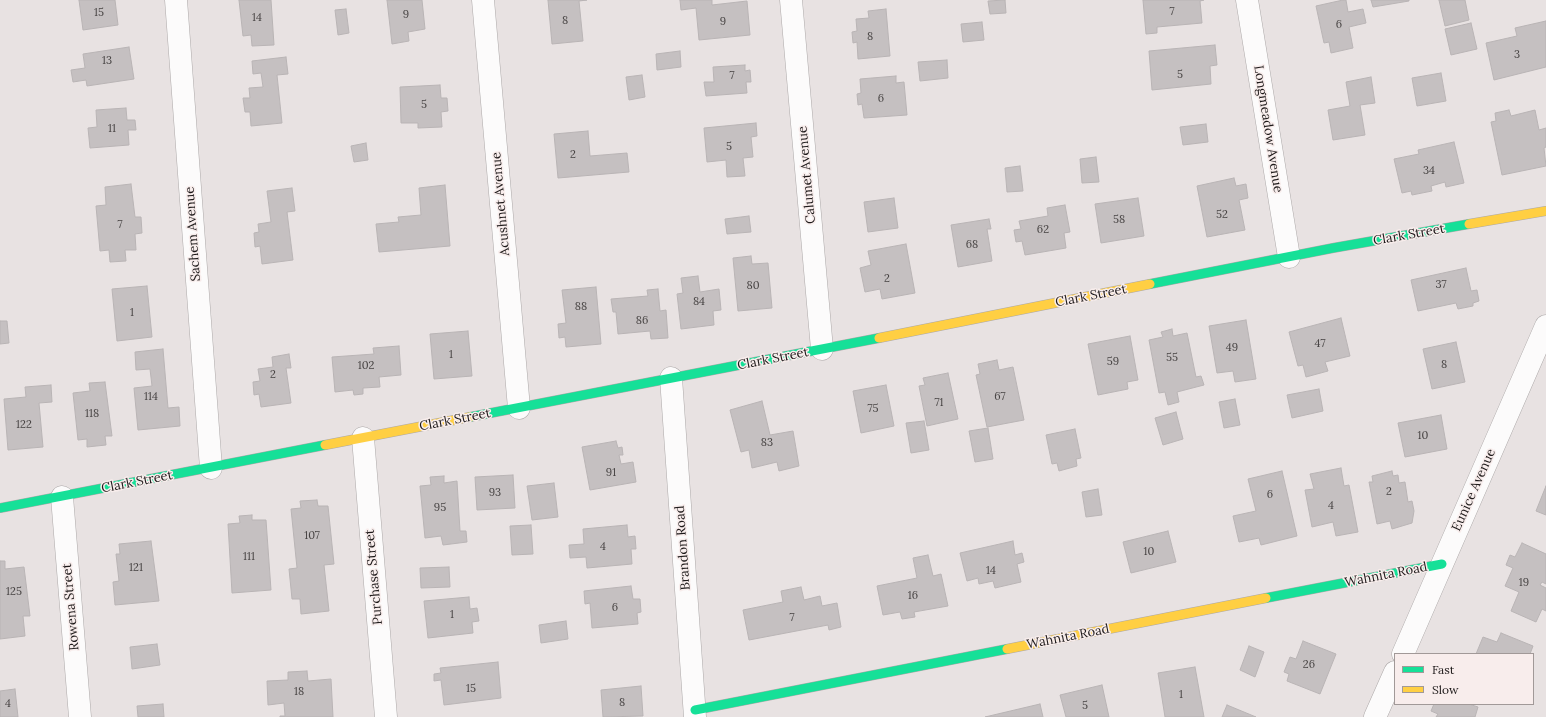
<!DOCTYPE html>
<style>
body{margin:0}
#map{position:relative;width:1546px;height:717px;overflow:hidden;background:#e8e2e2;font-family:Lora,serif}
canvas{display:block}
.legend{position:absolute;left:1394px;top:653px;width:140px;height:52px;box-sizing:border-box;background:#f8edec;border:1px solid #a19998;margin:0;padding:5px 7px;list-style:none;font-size:12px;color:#1e1a1a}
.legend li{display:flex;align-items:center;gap:8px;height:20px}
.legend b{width:20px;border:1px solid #a19998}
</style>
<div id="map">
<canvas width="1546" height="717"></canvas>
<ul class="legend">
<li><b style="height:5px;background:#16e098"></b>Fast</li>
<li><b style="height:5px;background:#ffcf43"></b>Slow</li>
</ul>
</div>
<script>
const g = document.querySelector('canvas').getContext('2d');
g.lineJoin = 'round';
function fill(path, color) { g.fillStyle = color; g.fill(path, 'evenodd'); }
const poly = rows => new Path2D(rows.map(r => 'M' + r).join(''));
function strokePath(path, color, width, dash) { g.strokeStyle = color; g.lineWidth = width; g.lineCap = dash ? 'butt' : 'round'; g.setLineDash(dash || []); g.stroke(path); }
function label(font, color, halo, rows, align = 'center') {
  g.font = font + ' Lora,serif'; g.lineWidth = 3; g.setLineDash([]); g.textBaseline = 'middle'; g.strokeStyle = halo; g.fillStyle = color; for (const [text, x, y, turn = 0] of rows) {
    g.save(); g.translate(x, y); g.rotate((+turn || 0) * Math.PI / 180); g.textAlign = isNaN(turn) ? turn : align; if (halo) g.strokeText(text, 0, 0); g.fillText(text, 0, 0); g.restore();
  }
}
const building = poly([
 [79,0,115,0,118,25,83,30,79,0],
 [239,0,271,0,274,45,252,46,251,35,243,36,239,0],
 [387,0,422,0,425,29,408,32,409,41,392,44,387,0],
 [548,0,587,0,579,1,583,41,552,44,548,0],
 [680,0,712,0,712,5,747,1,750,35,699,40,696,8,681,10,680,0],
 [1005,0,1006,13,990,14,988,1,1005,0],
 [1143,0,1204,0,1200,1,1202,23,1157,27,1157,33,1146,34,1143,0],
 [1343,0,1346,0,1348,12,1363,9,1366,23,1349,27,1353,48,1331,53,1329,42,1324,43,1316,6,1343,0],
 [1371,0,1409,0,1409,1,1373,7,1371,0],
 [1439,0,1465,0,1469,20,1445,26,1439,0],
 [346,9,349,33,338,35,335,10,346,9],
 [886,9,890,56,858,59,857,42,853,43,852,32,857,31,856,19,869,18,868,11,886,9],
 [1546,21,1546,67,1494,80,1486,43,1517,36,1515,28,1546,21],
 [982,22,984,40,963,42,961,24,982,22],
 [1471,23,1477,49,1451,55,1445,29,1471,23],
 [1215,45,1217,65,1210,66,1211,84,1152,90,1149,51,1215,45],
 [129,47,134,79,87,86,86,80,73,82,71,70,85,68,83,54,129,47],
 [680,51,681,67,657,70,656,54,680,51],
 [286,57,288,74,277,75,282,123,251,126,250,112,245,112,243,98,250,98,249,88,263,87,261,73,253,74,252,61,286,57],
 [947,60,948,78,920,81,918,62,947,60],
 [745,65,745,71,750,70,751,82,746,82,747,93,706,96,704,82,714,82,713,67,745,65],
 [1441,73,1446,101,1417,106,1412,78,1441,73],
 [642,75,645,97,629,100,626,77,642,75],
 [896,76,896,83,904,82,907,115,864,118,862,104,858,105,857,94,861,93,860,79,896,76],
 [1371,77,1375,103,1360,105,1365,135,1333,140,1328,110,1350,106,1346,82,1371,77],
 [440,85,441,98,447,98,448,111,441,112,442,127,418,128,418,123,401,123,400,87,440,85],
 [126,108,127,120,135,120,136,130,128,130,129,145,90,148,88,128,97,127,96,110,126,108],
 [1509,110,1511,116,1535,110,1539,130,1546,128,1546,147,1544,148,1546,166,1502,175,1491,122,1496,121,1495,113,1509,110],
 [756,123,757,136,751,137,753,157,743,158,745,176,727,177,726,160,707,162,704,128,756,123],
 [1206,124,1208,142,1183,145,1180,127,1206,124],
 [588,131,590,156,627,153,629,172,558,178,554,134,588,131],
 [1454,142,1464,183,1446,187,1445,182,1431,186,1432,191,1412,195,1411,191,1402,193,1394,159,1419,154,1418,150,1454,142],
 [366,143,368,160,354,162,351,146,366,143],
 [1096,157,1099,182,1082,183,1080,159,1096,157],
 [1020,166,1023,191,1007,192,1005,168,1020,166],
 [1234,178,1236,186,1246,184,1248,198,1239,200,1245,230,1207,237,1197,186,1234,178],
 [131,184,135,217,141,217,142,233,135,234,136,250,125,250,126,261,110,262,109,250,100,251,96,206,106,205,105,187,131,184],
 [445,185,450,246,379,252,376,224,399,222,398,217,421,215,419,188,445,185],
 [292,188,295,211,287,212,293,260,262,264,260,246,255,247,254,233,259,232,258,224,271,222,267,191,292,188],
 [894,198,898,228,868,232,864,202,894,198],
 [1138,198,1144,236,1101,243,1095,204,1138,198],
 [1065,205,1070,232,1064,233,1066,248,1025,255,1022,241,1016,242,1014,230,1021,229,1019,221,1048,216,1047,208,1065,205],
 [749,216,751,232,727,234,725,219,749,216],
 [989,219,991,229,987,229,992,261,958,267,951,225,989,219],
 [906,244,915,293,882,299,880,289,865,292,860,268,871,265,868,251,906,244],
 [751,256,752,264,768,263,772,308,738,311,733,258,751,256],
 [1466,268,1471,291,1477,290,1479,301,1473,303,1473,306,1458,309,1456,303,1418,311,1411,280,1466,268],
 [698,276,700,292,719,289,721,310,713,311,714,325,681,329,677,294,683,293,681,278,698,276],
 [147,286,152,337,117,341,112,289,147,286],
 [596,287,601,344,566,347,565,337,559,338,558,324,566,323,562,290,596,287],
 [658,289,660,311,666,310,668,338,651,339,650,331,618,334,616,312,613,312,611,299,648,296,647,290,658,289],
 [1341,318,1350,356,1325,362,1328,371,1306,377,1303,365,1298,366,1289,332,1341,318],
 [1246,320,1256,379,1235,382,1233,371,1217,373,1209,326,1246,320],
 [0,321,7,321,9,343,0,344,0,321],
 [1172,329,1173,336,1187,333,1196,377,1201,376,1204,385,1177,392,1179,402,1168,405,1165,392,1159,393,1149,340,1163,337,1161,332,1172,329],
 [468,331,472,376,434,379,430,334,468,331],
 [1130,336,1138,380,1127,382,1128,389,1098,395,1088,344,1130,336],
 [1456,342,1465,382,1432,389,1423,349,1456,342],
 [399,346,401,375,379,377,380,387,363,388,363,394,354,395,353,390,335,392,332,357,374,354,373,348,399,346],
 [163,349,168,408,179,407,180,426,138,430,134,388,152,386,150,369,136,370,135,352,163,349],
 [289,354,291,368,286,368,291,403,261,407,259,394,254,395,253,382,260,381,258,369,273,367,272,357,289,354],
 [997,360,999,370,1013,367,1024,420,987,427,976,375,980,374,978,364,997,360],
 [948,373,958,419,927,426,919,386,925,385,923,378,948,373],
 [105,382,112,436,105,436,106,445,87,447,87,439,78,440,73,393,90,391,89,383,105,382],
 [51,385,52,402,39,403,43,447,8,450,4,399,26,397,25,387,51,385],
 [886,385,894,426,861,433,853,391,886,385],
 [1319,389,1323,411,1292,418,1287,395,1319,389],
 [1235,399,1240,425,1224,428,1219,402,1235,399],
 [762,401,770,435,793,431,799,466,779,471,777,462,752,468,749,450,741,452,730,410,762,401],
 [1176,412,1183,439,1163,445,1155,418,1176,412],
 [1441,415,1447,449,1405,457,1398,423,1441,415],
 [924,421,929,450,911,453,906,423,924,421],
 [988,428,993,459,975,462,969,431,988,428],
 [1075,429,1081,458,1076,459,1077,466,1059,471,1057,463,1052,464,1046,435,1075,429],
 [616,441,618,448,622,447,623,455,619,455,621,464,633,462,636,482,590,490,582,447,616,441],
 [1341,468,1344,486,1349,485,1358,532,1336,536,1333,522,1312,527,1305,490,1314,489,1310,474,1341,468],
 [1282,471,1297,536,1261,545,1259,538,1239,542,1233,516,1256,511,1248,479,1282,471],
 [1392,471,1393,476,1398,475,1399,483,1405,482,1408,502,1412,501,1414,511,1412,523,1392,529,1390,521,1377,524,1369,482,1373,482,1372,476,1392,471],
 [513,475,515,508,477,510,475,477,513,475],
 [444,476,444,483,457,481,460,531,466,531,467,542,443,545,441,536,425,538,420,486,431,485,430,477,444,476],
 [554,483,558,517,532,520,527,486,554,483],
 [1546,486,1546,515,1536,511,1546,486],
 [1098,489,1102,515,1086,517,1082,492,1098,489],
 [317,500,318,506,328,506,334,564,324,565,329,611,301,614,300,599,292,599,289,569,297,568,291,509,301,508,300,501,317,500],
 [252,515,252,520,266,520,271,590,232,593,228,524,240,523,239,516,252,515],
 [531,525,533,554,512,555,510,526,531,525],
 [627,525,628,537,635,536,636,549,631,549,632,564,587,568,586,557,570,558,569,545,584,544,583,529,627,525],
 [1168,531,1176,562,1131,573,1123,542,1168,531],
 [151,541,159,601,115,605,113,582,119,581,116,554,120,554,119,544,151,541],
 [1013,541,1015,555,1022,553,1024,562,1017,564,1021,582,995,588,993,581,979,584,978,578,967,581,960,553,1013,541],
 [1522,543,1546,554,1546,584,1542,582,1540,585,1546,588,1546,611,1542,609,1536,622,1511,611,1519,592,1505,586,1513,568,1506,565,1510,555,1515,557,1522,543],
 [928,555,933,576,941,574,948,606,914,612,915,617,902,619,900,612,883,615,877,586,917,578,913,558,928,555],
 [0,561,5,561,5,569,24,567,30,616,23,616,25,636,0,639,0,561],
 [449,567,450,587,421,588,420,568,449,567],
 [631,586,633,599,640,599,641,612,637,613,638,624,592,628,590,603,585,604,584,591,631,586],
 [801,587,804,600,820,596,822,606,837,603,841,627,829,630,828,625,749,640,743,610,783,602,781,591,801,587],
 [469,597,470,609,477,608,479,621,472,622,473,633,428,638,424,601,469,597],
 [566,621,568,639,541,643,539,625,566,621],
 [1501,633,1533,646,1530,654,1476,654,1483,637,1497,642,1501,633],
 [1303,641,1336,654,1320,694,1287,681,1289,674,1284,672,1290,657,1296,659,1303,641],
 [157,644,160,665,132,669,130,647,157,644],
 [1249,646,1264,652,1255,677,1240,670,1249,646],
 [498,662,501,698,444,705,441,680,434,681,434,674,441,673,440,668,498,662],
 [1195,667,1204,717,1165,717,1158,673,1195,667],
 [307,671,308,681,331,679,333,717,280,717,280,716,285,716,284,703,268,705,267,681,288,680,288,672,307,671],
 [1102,685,1109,717,1066,717,1060,695,1102,685],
 [641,686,643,716,603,717,601,690,641,686],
 [15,689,18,717,0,717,0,691,15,689],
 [163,704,164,717,138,717,137,706,163,704],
 [1040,704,1043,717,985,717,1040,704],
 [1434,704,1469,704,1478,707,1475,717,1436,717,1438,714,1431,711,1434,704],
 [1227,705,1256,717,1222,717,1227,705]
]);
fill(building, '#c5c0c1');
strokePath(building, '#b9b4b5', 1);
const street = poly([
 [176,0,211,468],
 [483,0,519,408],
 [791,0,822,349],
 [1247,0,1289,257],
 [671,378,695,717],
 [363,438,386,717],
 [62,497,80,717],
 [1403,654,1546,326],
 [1375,717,1395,672]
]);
const fast = poly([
 [1150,284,1333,248,1469,224],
 [470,417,879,338],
 [0,508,325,445],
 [1266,598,1442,564],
 [695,710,1007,649]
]);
const slow = poly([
 [1469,224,1546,211],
 [879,338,1150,284],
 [325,445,470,417],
 [1007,649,1266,598]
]);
strokePath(street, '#aca8a8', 23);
strokePath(fast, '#aca8a8', 10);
strokePath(slow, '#aca8a8', 10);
strokePath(street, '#fcfbfb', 22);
strokePath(fast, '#16e098', 9);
strokePath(slow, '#ffcf43', 9);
label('11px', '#484444', null, [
 ["7",1172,12],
 ["15",99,13],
 ["9",406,15],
 ["14",257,18],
 ["8",565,21],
 ["9",723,22],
 ["6",1339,25],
 ["8",870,37],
 ["3",1517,55],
 ["13",107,61],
 ["5",1180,75],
 ["7",732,76],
 ["6",881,99],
 ["5",424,105],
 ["11",112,129],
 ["5",729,147],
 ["2",573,155],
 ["34",1429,171],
 ["52",1222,215],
 ["58",1119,220],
 ["7",120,225],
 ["62",1043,230],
 ["68",972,245],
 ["2",887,279],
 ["37",1441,285],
 ["80",753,286],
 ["84",699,302],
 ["88",581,307],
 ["1",132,313],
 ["86",642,321],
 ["47",1320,344],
 ["49",1232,348],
 ["1",451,355],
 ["55",1172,358],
 ["59",1113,362],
 ["8",1444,365],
 ["102",366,366],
 ["2",273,375],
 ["114",151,397],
 ["67",1000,397],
 ["71",939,403],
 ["75",873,409],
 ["118",92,414],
 ["122",24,425],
 ["10",1423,436],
 ["83",767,443],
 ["91",611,473],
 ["2",1389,492],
 ["93",495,493],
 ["6",1270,495],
 ["4",1331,506],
 ["95",440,508],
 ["107",312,536],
 ["4",603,547],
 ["10",1149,552],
 ["111",249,557],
 ["121",136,568],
 ["14",991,571],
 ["19",1524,583],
 ["125",14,592],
 ["16",913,596],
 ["6",615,608],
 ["1",452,615],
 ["7",792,618],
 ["26",1309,665],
 ["15",471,689],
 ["18",299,692],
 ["1",1181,695],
 ["8",622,703],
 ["4",8,704],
 ["5",1085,706]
]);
label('13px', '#1e1a1a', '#f8edec', [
 ["Longmeadow Avenue",1268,129,81],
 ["Calumet Avenue",807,175,-95],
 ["Acushnet Avenue",501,204,-95],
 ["Sachem Avenue",193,234,-94],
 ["Clark Street",1409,235,-10],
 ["Clark Street",1091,296,-11],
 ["Clark Street",773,359,-11],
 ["Clark Street",455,420,-11],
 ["Clark Street",137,482,-11],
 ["Eunice Avenue",1474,490,-66],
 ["Brandon Road",683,548,-94],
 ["Wahnita Road",1386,575,-11],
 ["Purchase Street",374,577,-95],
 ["Rowena Street",71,607,-95],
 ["Wahnita Road",1068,637,-11]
]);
</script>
